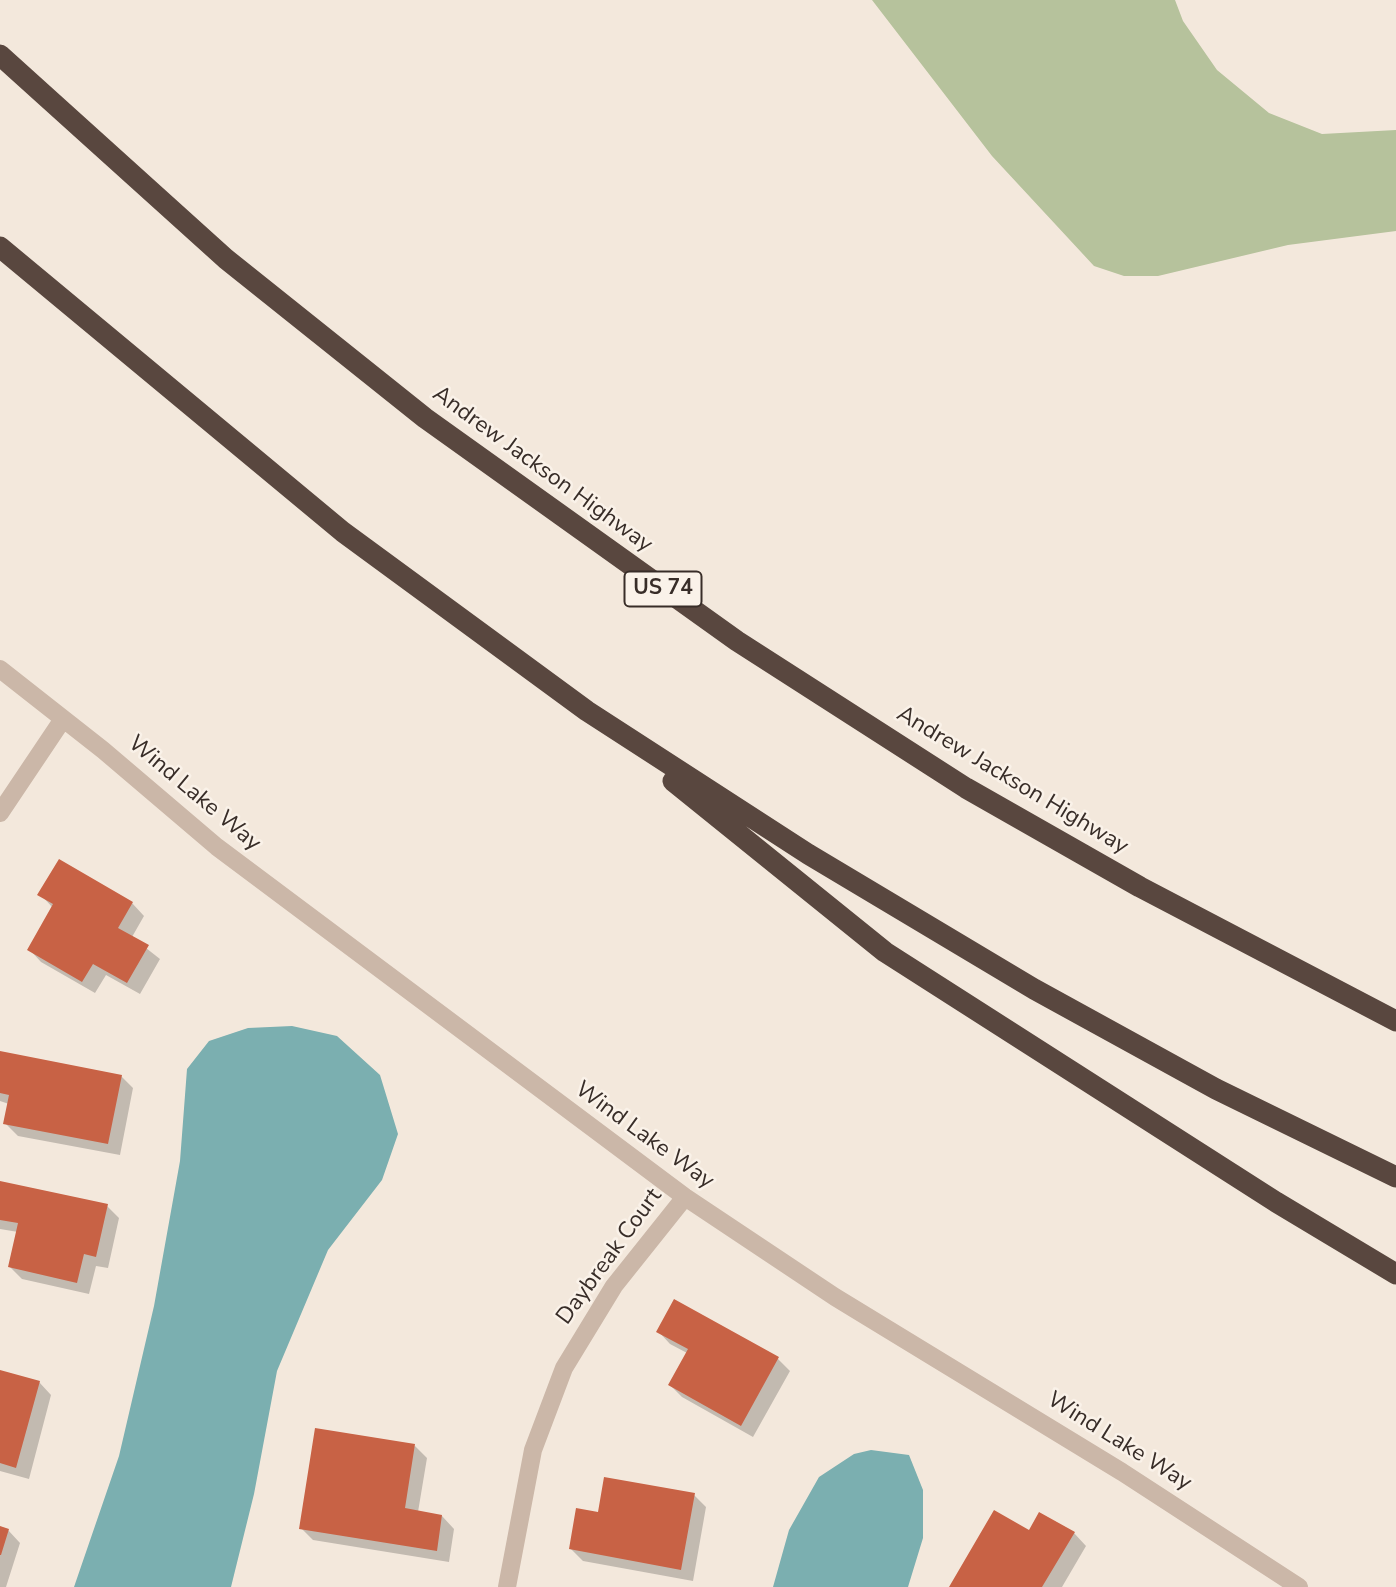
<!DOCTYPE html>
<style>
body{margin:0}
canvas{display:block;background:#f3e8dc}
</style>
<canvas width="1396" height="1587"></canvas>
<script>
const g = document.querySelector('canvas').getContext('2d');
g.lineJoin = 'round';
function fill(path, color) { g.fillStyle = color; g.fill(path, 'evenodd'); }
const poly = rows => new Path2D(rows.map(r => 'M' + r).join(''));
function strokePath(path, color, width, dash) { g.strokeStyle = color; g.lineWidth = width; g.lineCap = dash ? 'butt' : 'round'; g.setLineDash(dash || []); g.stroke(path); }
function label(font, color, halo, rows, align = 'center') {
  g.font = font + ' "Nunito Sans",sans-serif'; g.lineWidth = 5; g.setLineDash([]); g.textBaseline = 'middle'; g.strokeStyle = halo; g.fillStyle = color; for (const [text, x, y, turn = 0] of rows) {
    g.save(); g.translate(x, y); g.rotate((+turn || 0) * Math.PI / 180); g.textAlign = isNaN(turn) ? turn : align; if (halo) g.strokeText(text, 0, 0); g.fillText(text, 0, 0); g.restore();
  }
}
fill(poly([
 [872,0,1175,0,1183,21,1217,70,1269,113,1322,134,1396,130,1396,231,1288,245,1158,276,1124,276,1094,266,992,156]
]), '#b6c29c');
fill(poly([
 [292,1026,337,1036,380,1075,398,1134,382,1180,328,1250,277,1371,254,1494,231,1587,74,1587,119,1456,154,1306,180,1161,187,1069,209,1041,248,1028],
 [871,1450,909,1455,923,1490,923,1538,908,1587,773,1587,789,1530,819,1477,854,1454]
]), '#7bafb0');
fill(poly([
 [40,894,132,903,144,916,132,937,160,959,140,994,106,975,95,993,41,962,29,949,53,908],
 [0,1053,121,1076,133,1088,120,1155,18,1136,5,1123,9,1104,0,1101],
 [0,1183,107,1206,119,1218,108,1268,96,1266,89,1294,22,1279,10,1267,18,1232,0,1229],
 [675,1301,778,1359,790,1371,753,1437,682,1397,670,1385,687,1353,670,1344,658,1331],
 [0,1372,39,1382,51,1395,29,1479,0,1471],
 [415,1446,427,1458,418,1512,442,1516,454,1529,449,1562,313,1540,301,1528],
 [694,1495,706,1507,693,1581,583,1561,570,1548,599,1514],
 [0,1528,8,1530,20,1543,6,1587,0,1587],
 [1030,1532,1074,1533,1086,1546,1062,1587,951,1587]
]), '#0003');
fill(poly([
 [59,859,133,902,118,928,149,945,127,983,93,964,82,982,27,950,53,904,37,895],
 [0,1051,122,1075,108,1144,3,1124,9,1095,0,1093],
 [0,1181,108,1204,96,1257,84,1254,77,1283,8,1267,18,1223,0,1220],
 [674,1299,779,1357,741,1426,668,1385,688,1349,656,1332],
 [0,1370,40,1381,16,1468,0,1463],
 [315,1428,415,1444,405,1508,442,1515,437,1551,299,1529],
 [604,1477,695,1493,681,1570,569,1549,576,1508,598,1512],
 [994,1510,1029,1530,1039,1512,1075,1532,1042,1587,949,1587],
 [0,1526,9,1529,1,1555,0,1555]
]), '#c86245');
strokePath(poly([
 [0,669,103,750,217,847,685,1197,835,1297,1122,1472,1299,1587],
 [0,813,63,719],
 [507,1587,533,1450,564,1368,614,1286,685,1197]
]), '#cbb7a8', 18);
strokePath(poly([
 [0,55,226,259,425,418,737,641,966,788,1140,887,1396,1021],
 [0,247,343,532,587,711,808,854,1034,989,1216,1089,1396,1177],
 [673,781,885,952,1276,1202,1396,1274]
]), '#59473f', 21);
for (const [x, y, w] of [
 [663,589,77]
]) { const box = new Path2D(); box.roundRect(x - w / 2, y - 17.5, w, 35, 5); g.fillStyle = '#faf2e9'; g.fill(box); strokePath(box, '#382d28', 2); }
label('bold 21px', '#382d28', null, [
 ["US 74",663,589]
]);
label('23px', '#382d28', '#faf2e9', [
 ["Andrew Jackson Highway",542,470,36],
 ["Andrew Jackson Highway",1012,781,31],
 ["Wind Lake Way",194,794,40],
 ["Wind Lake Way",644,1136,36],
 ["Daybreak Court",610,1257,-54],
 ["Wind Lake Way",1119,1442,32]
]);
</script>
